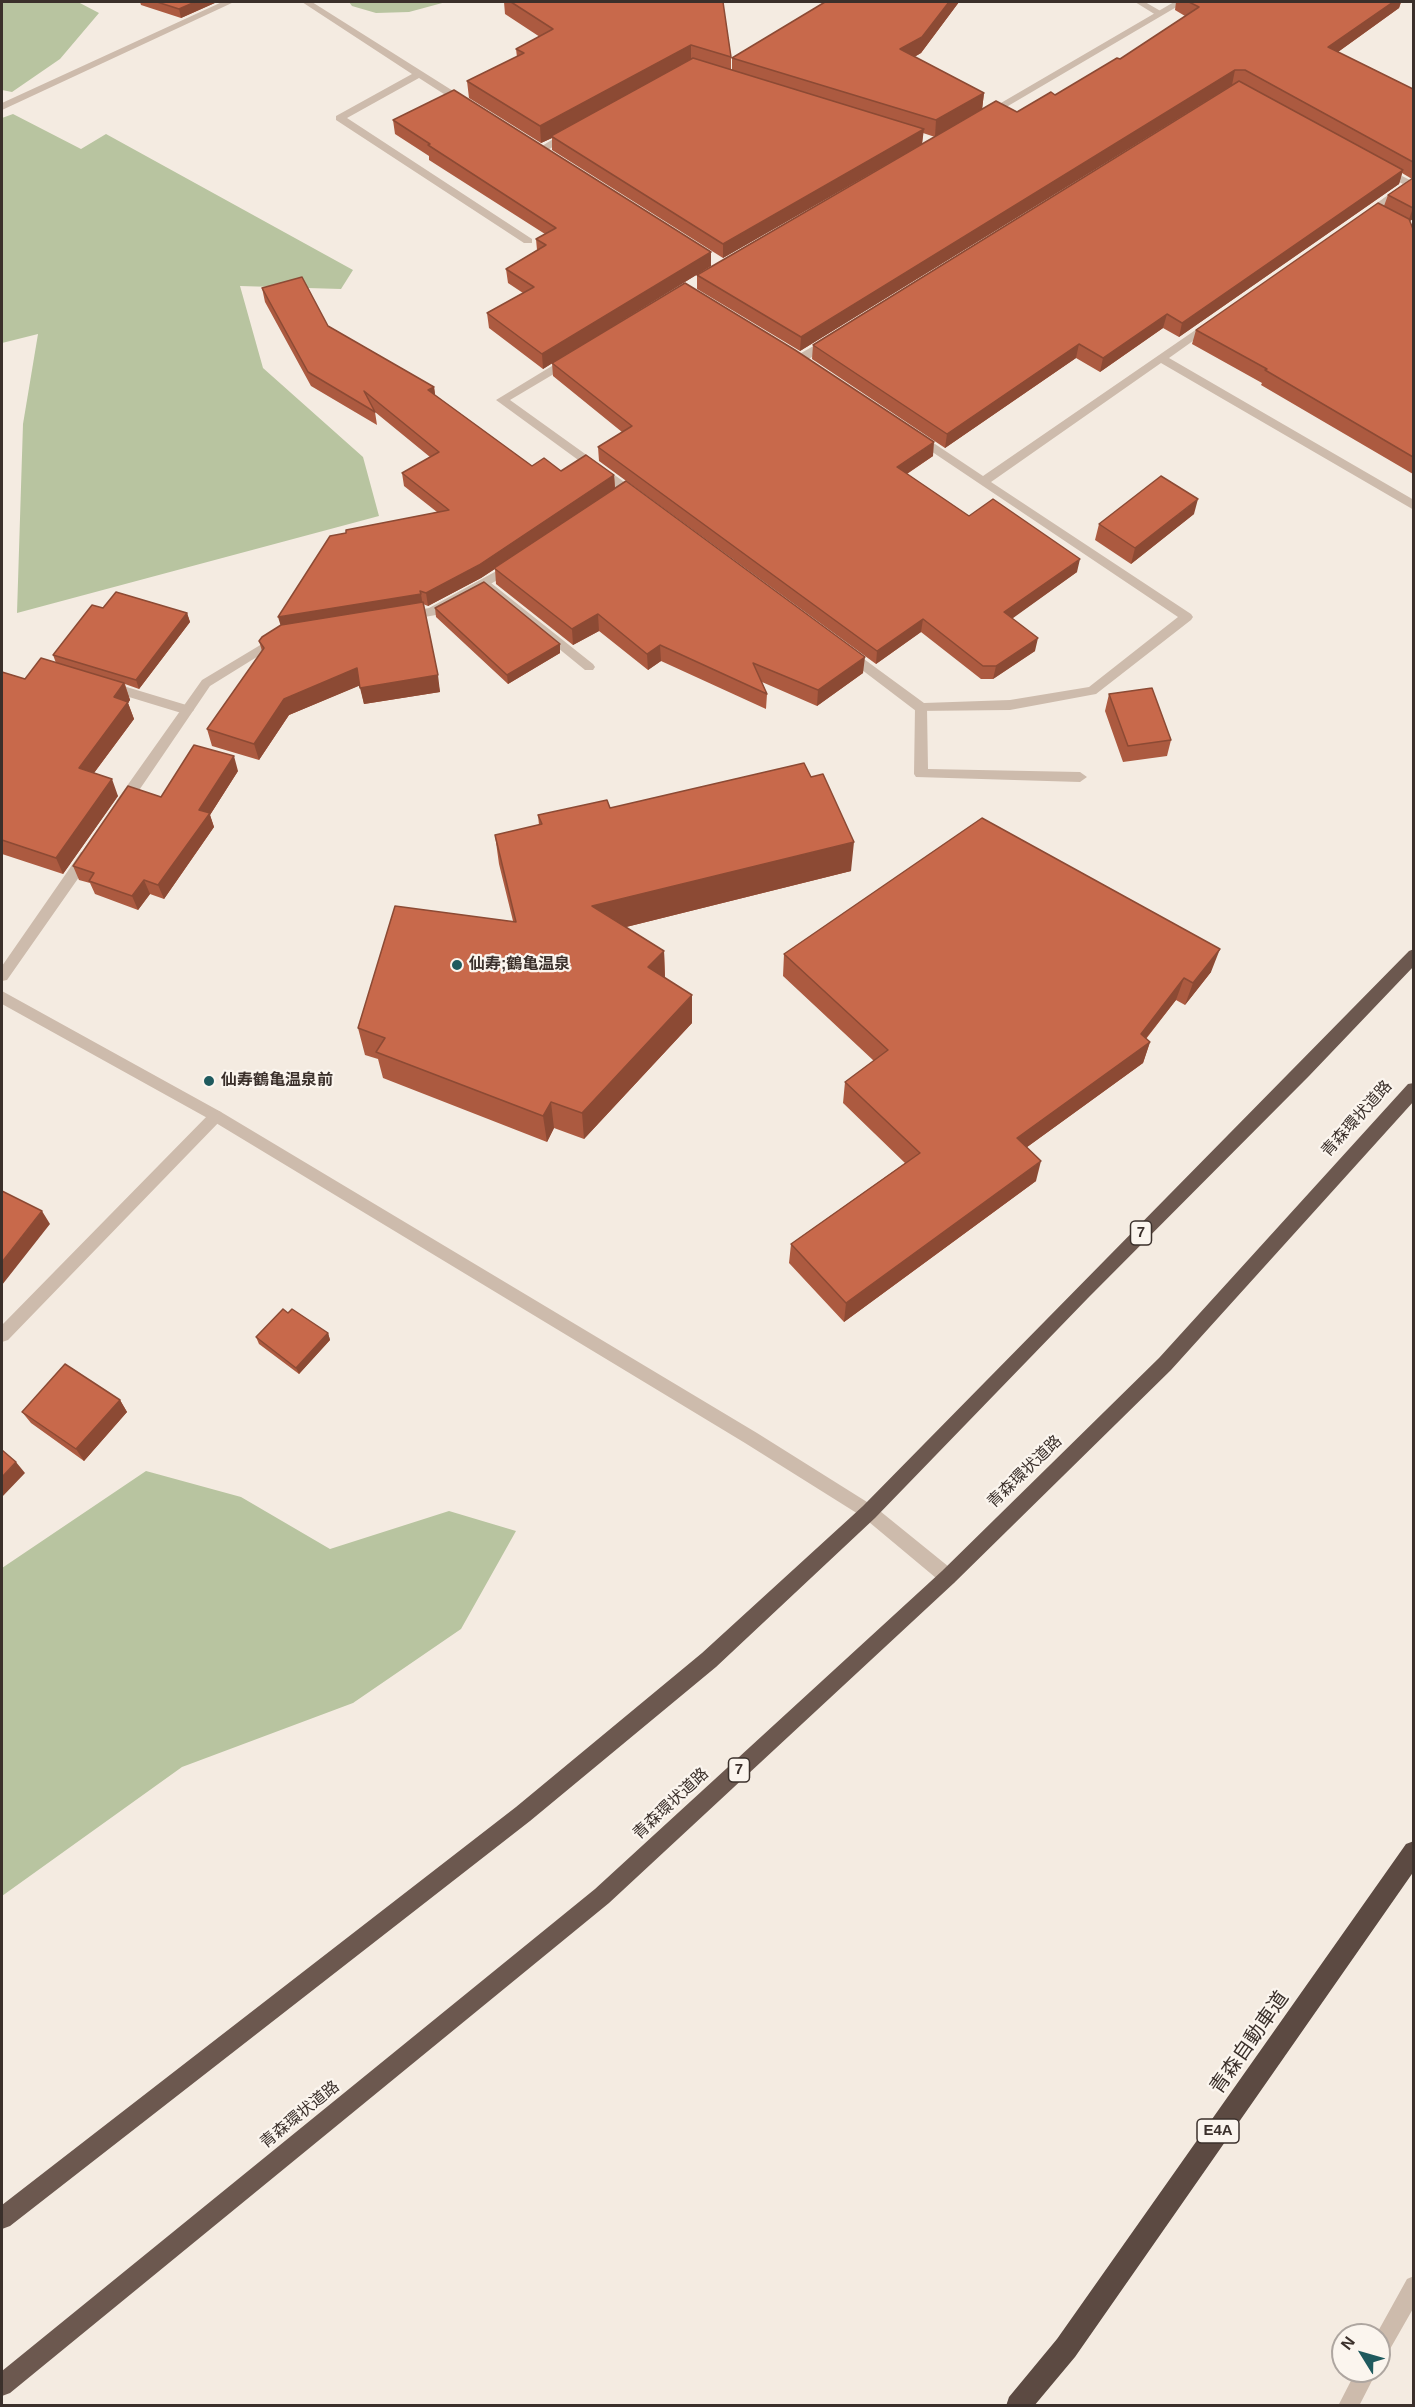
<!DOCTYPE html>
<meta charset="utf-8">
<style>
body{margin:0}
#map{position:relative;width:1415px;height:2407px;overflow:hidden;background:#f4ebe1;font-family:Helvetica,sans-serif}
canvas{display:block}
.frame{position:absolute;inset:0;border:3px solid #3b302b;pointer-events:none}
.north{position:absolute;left:1331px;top:2323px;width:60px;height:60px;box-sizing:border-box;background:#fbf5ee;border:2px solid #aea6a0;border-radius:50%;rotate:307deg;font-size:16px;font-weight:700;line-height:24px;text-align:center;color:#3b302b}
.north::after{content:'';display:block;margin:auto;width:21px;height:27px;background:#1f5a5e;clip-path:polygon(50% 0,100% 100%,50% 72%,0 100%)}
</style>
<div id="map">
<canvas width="1415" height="2407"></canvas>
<div class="frame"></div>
<div class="north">N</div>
</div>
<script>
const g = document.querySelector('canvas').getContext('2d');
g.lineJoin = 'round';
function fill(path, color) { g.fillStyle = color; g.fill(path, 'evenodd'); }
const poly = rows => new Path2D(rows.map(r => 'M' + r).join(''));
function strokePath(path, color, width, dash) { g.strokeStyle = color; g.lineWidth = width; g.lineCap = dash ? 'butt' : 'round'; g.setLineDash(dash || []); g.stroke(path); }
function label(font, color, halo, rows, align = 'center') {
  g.font = font + ' Helvetica,"Noto Sans JP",sans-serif'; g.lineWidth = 4.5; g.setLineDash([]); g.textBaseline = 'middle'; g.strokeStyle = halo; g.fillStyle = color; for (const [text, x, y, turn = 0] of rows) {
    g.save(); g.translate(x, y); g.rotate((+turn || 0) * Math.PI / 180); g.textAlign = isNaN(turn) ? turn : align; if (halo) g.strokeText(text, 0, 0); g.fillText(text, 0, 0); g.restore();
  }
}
fill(poly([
 [2,2,78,2,99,13,60,59,12,92,2,90],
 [349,2,446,2,409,12,376,13,352,6],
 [13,114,81,149,106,134,353,270,341,289,240,286,263,368,363,457,379,516,17,613,23,424,38,334,2,343,2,118],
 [146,1471,241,1497,330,1549,449,1511,516,1531,461,1629,353,1703,182,1767,2,1896,2,1568]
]), '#b8c4a0');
fill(poly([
 [222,2,234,2,2,110,2,103,222,2],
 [1135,2,1145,2,1164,13,1156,15,1135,2],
 [486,579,593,664,595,667,593,670,585,670,482,586,482,580,486,579],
 [110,682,193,707,194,710,188,715,106,690,104,687,106,684,110,682],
 [921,703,927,708,928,769,1080,772,1087,777,1080,782,916,777,914,774,915,708,921,703]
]), '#cdbbac');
fill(poly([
 [302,2,312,2,469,101,469,105,461,105,419,78,347,118,532,239,532,243,524,243,336,120,336,116,412,74,302,2],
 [1174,2,1185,2,991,116,982,114,1174,2],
 [566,131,575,133,543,153,534,151,566,131],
 [1384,167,1414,182,1414,186,1370,218,1362,218,1362,214,1403,184,1380,172,1379,170,1384,167],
 [1210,320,1214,322,1214,326,1169,358,1414,500,1414,510,1161,363,991,482,1191,614,1193,617,1191,620,1096,694,1010,710,916,711,845,657,843,654,845,651,853,651,924,703,1010,700,1089,687,1178,617,910,437,912,434,920,434,983,476,1210,320],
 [829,337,833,338,833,344,804,362,796,362,796,356,829,337],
 [570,355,576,359,574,362,510,400,641,494,641,500,633,500,496,400,570,355],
 [511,563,517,567,515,570,436,615,407,620,401,616,407,612,429,608,511,563],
 [277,635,283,639,281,642,210,686,127,808,117,808,115,804,117,800,202,680,277,635],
 [86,851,91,852,93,856,91,860,7,980,2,981,2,966,81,852,86,851],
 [216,1110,221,1112,223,1116,221,1120,8,1340,2,1342,2,1325,211,1112,216,1110],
 [1414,2276,1414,2307,1386,2356,1379,2359,1379,2335,1376,2335,1407,2279,1414,2276],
 [1356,2371,1377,2371,1359,2406,1338,2406,1356,2371]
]), '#cdbbac');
fill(poly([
 [2,991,221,1112,757,1433,875,1507,954,1571,956,1577,954,1583,948,1585,942,1583,863,1517,745,1443,211,1120,2,1004,2,991]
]), '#cdbbac');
fill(poly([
 [1414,949,1414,966,1309,1076,1088,1298,875,1518,716,1667,530,1821,10,2226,2,2229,2,2205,516,1807,702,1653,863,1506,1409,951,1414,949],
 [1414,1083,1414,1101,1171,1370,954,1583,609,1903,10,2393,2,2396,2,2371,595,1889,942,1571,1159,1358,1408,1084,1414,1083]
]), '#6c584f');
fill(poly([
 [1414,1841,1414,1871,1075,2357,1034,2406,1006,2406,1009,2397,1057,2339,1406,1844,1414,1841]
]), '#5c4a42');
fill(poly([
 [140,2,217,2,181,18,141,5],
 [504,2,723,2,731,57,731,70,732,70,732,58,825,2,959,2,921,53,914,57,984,93,982,109,1017,112,1055,95,1120,59,1185,16,1175,10,1176,2,1401,2,1399,8,1338,52,1413,89,1413,219,1410,221,1413,229,1413,474,1261,385,1262,383,1192,344,1196,330,1384,206,1388,195,1412,179,1402,173,1399,184,1179,337,1163,328,1100,372,1076,358,945,448,812,359,813,345,1234,85,1232,85,800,351,697,289,697,275,935,137,923,133,922,144,723,258,552,150,552,138,541,143,469,98,467,81,517,57,516,49,540,37,505,14],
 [393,120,711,266,598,335,933,456,907,474,969,516,1077,572,1012,618,1035,651,993,679,981,679,921,632,876,664,599,461,598,447,622,432,553,376,552,363,543,369,489,328,487,313,523,293,508,283,506,269,537,250,536,239,545,234,429,160,429,156,395,134],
 [262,288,434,387,435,395,532,466,561,471,614,475,615,489,863,673,817,706,762,682,767,694,766,709,661,661,648,670,599,631,573,645,496,584,495,569,481,578,428,606,423,604,440,692,364,704,360,685,289,715,259,760,212,746,207,729,262,651,259,641,281,626,346,533,437,512,404,486,402,473,430,457,375,412,377,425,311,386,265,302],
 [1194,514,1131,564,1095,540,1099,524],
 [103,608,187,613,190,622,139,689,125,684,130,700,128,703,134,719,94,773,118,796,63,874,2,854,2,672,25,679,56,663,53,655],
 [435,608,560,644,560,653,508,684,436,617],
 [1109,694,1171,740,1167,756,1123,762,1105,711],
 [238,771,210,815,214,827,164,899,150,894,138,910,95,894,90,883,79,880,73,866,161,797],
 [610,808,851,871,626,927,664,951,665,978,692,1023,584,1139,554,1128,547,1142,383,1078,378,1059,365,1055,358,1028,513,921,499,864,495,835,539,825,538,815],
 [784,954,1211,972,1185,1005,1176,1000,1146,1039,1150,1042,1143,1063,1027,1147,1036,1181,844,1322,789,1263,791,1244,905,1163,843,1103,845,1082,874,1061,783,976],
 [288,1313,328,1333,330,1340,299,1374,259,1344,256,1337],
 [120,1400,127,1412,84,1461,31,1423,22,1412]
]), '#ac5a40');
fill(poly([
 [195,2,217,2,181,18,179,9],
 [949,2,959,2,921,53,899,66,900,49],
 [1393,2,1401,2,1399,8,1324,62,1328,47],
 [691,45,691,62,551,136,552,138,541,143,540,126],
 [1235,70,1232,85,800,351,801,337],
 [984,93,982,110,935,137,936,120],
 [924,129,922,144,723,258,723,244],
 [1403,170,1399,184,1179,337,1182,323],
 [1413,208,1413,219,1408,222],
 [711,252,711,266,543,369,542,354],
 [1167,314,1163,328,1100,372,1103,358],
 [1079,344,1076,358,945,448,947,434],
 [434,387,436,401,428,390],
 [934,442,933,456,896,481,897,467],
 [614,475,615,489,481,578,428,606,426,593],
 [1198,499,1194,514,1131,564,1135,548],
 [1080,559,1077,572,1002,626,1004,612],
 [421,594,423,607,282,630,278,617],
 [187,613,190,622,139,689,136,680],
 [598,614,599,631,573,645,572,629],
 [923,619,921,632,876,664,877,651],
 [1038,638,1035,651,993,679,996,666],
 [560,644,560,653,508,684,507,675],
 [660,645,661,661,648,670,647,654],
 [865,657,863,673,817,706,818,690],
 [357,668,361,685,289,715,259,760,254,744,284,699],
 [438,675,440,692,364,704,360,688],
 [124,683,130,700,128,703,134,719,85,785,79,768,114,697],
 [234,756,238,771,210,815,214,827,164,899,158,885,199,810],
 [112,779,118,796,63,874,56,858],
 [854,842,851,871,594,935,592,906],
 [144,880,150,894,138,910,132,896],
 [1220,949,1211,972,1185,1005,1193,983],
 [664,951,665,979,648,967],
 [1184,978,1176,1000,1135,1052,1150,1042,1143,1063,1012,1158,1017,1138,1141,1034],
 [692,995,692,1023,584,1139,582,1113],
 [551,1102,554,1128,547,1142,543,1116],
 [1041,1161,1036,1181,844,1322,846,1303],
 [42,1211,50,1224,2,1285,2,1262],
 [328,1333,330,1340,299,1374,296,1368],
 [120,1400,127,1412,84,1461,76,1449],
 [16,1462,25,1473,2,1497,2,1477]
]), '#8c4a34');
const building = poly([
 [157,2,195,2,179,9,157,2],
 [511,2,723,2,731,57,691,45,540,126,467,81,524,53,516,49,553,29,511,2],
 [825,2,949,2,922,37,900,49,984,93,936,120,732,58,825,2],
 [1189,2,1393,2,1328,47,1413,89,1413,162,1245,70,1235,70,801,337,697,275,996,101,1017,112,1051,92,1055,95,1117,58,1120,59,1199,7,1189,2],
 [693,58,924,129,723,244,551,136,693,58],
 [1239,81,1403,170,1182,323,1167,314,1103,358,1079,344,947,434,813,345,1239,81],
 [454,90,711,252,542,354,487,313,534,287,506,269,546,245,536,239,556,228,428,145,430,144,393,120,454,90],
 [1413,178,1413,208,1388,195,1413,178],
 [1378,203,1409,219,1413,229,1413,457,1265,370,1267,369,1196,330,1378,203],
 [302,277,328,326,434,387,428,390,532,466,544,458,561,471,586,455,614,475,479,565,426,593,420,591,421,594,278,617,330,536,346,533,346,530,449,510,402,473,439,452,364,391,375,412,308,372,262,288,302,277],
 [685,283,795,350,934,442,897,467,969,516,993,499,1080,559,1004,612,1038,638,996,666,983,666,923,619,877,651,598,447,632,426,552,363,685,283],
 [1161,476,1198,499,1135,548,1099,524,1161,476],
 [626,481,865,657,818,690,753,663,767,694,660,645,647,654,598,614,572,629,494,568,626,481],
 [484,582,560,644,507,675,435,608,484,582],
 [116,592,187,613,136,680,53,655,92,605,103,608,116,592],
 [423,602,438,675,360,688,357,668,284,699,254,744,207,729,264,648,259,641,262,637,281,625,423,602],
 [41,658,124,683,114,697,128,702,79,768,112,779,56,858,2,840,2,672,25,679,41,658],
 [1152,688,1171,740,1128,746,1109,694,1152,688],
 [194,745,234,756,199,810,210,813,158,885,144,880,132,896,89,881,94,873,73,866,128,786,161,797,194,745],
 [804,763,811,777,823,774,854,842,592,906,664,951,648,967,692,995,582,1113,551,1102,543,1116,376,1052,385,1038,358,1028,395,906,516,922,495,835,542,824,538,815,607,800,610,808,804,763],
 [982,818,1220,949,1193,983,1184,978,1141,1034,1150,1042,1017,1138,1041,1161,846,1303,791,1244,920,1153,845,1082,888,1050,784,954,982,818],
 [2,1191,42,1211,2,1262,2,1191],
 [283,1309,288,1313,292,1309,328,1333,296,1368,256,1337,283,1309],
 [65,1364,120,1400,76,1449,22,1412,65,1364],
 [2,1450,16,1462,2,1477,2,1450]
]);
fill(building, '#c8694b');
strokePath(building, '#8c4a34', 1.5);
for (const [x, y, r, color] of [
 [457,965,6,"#1f5a5e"],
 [209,1081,6,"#1f5a5e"]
]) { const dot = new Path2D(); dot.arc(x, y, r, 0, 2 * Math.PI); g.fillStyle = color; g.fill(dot); strokePath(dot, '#fbf5ee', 2); }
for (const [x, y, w] of [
 [1141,1233,21],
 [739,1770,21],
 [1218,2131,42]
]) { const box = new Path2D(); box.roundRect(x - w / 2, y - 12, w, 24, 4.5); g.fillStyle = '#fbf5ee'; g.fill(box); strokePath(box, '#3b302b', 1.5); }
label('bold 15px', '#3b302b', null, [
 ["7",1141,1233],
 ["7",739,1770],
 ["E4A",1218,2131]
]);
label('bold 16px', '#3b302b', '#fbf5ee', [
 ["仙寿;鶴亀温泉",469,965],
 ["仙寿鶴亀温泉前",221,1081]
], 'left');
label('16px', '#3b302b', '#fbf5ee', [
 ["青森環状道路",1357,1119,-48],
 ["青森環状道路",1025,1472,-44],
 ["青森環状道路",671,1804,-43],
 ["青森環状道路",300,2115,-39]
]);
label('20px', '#3b302b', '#fbf5ee', [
 ["青森自動車道",1250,2043,-55]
]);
</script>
